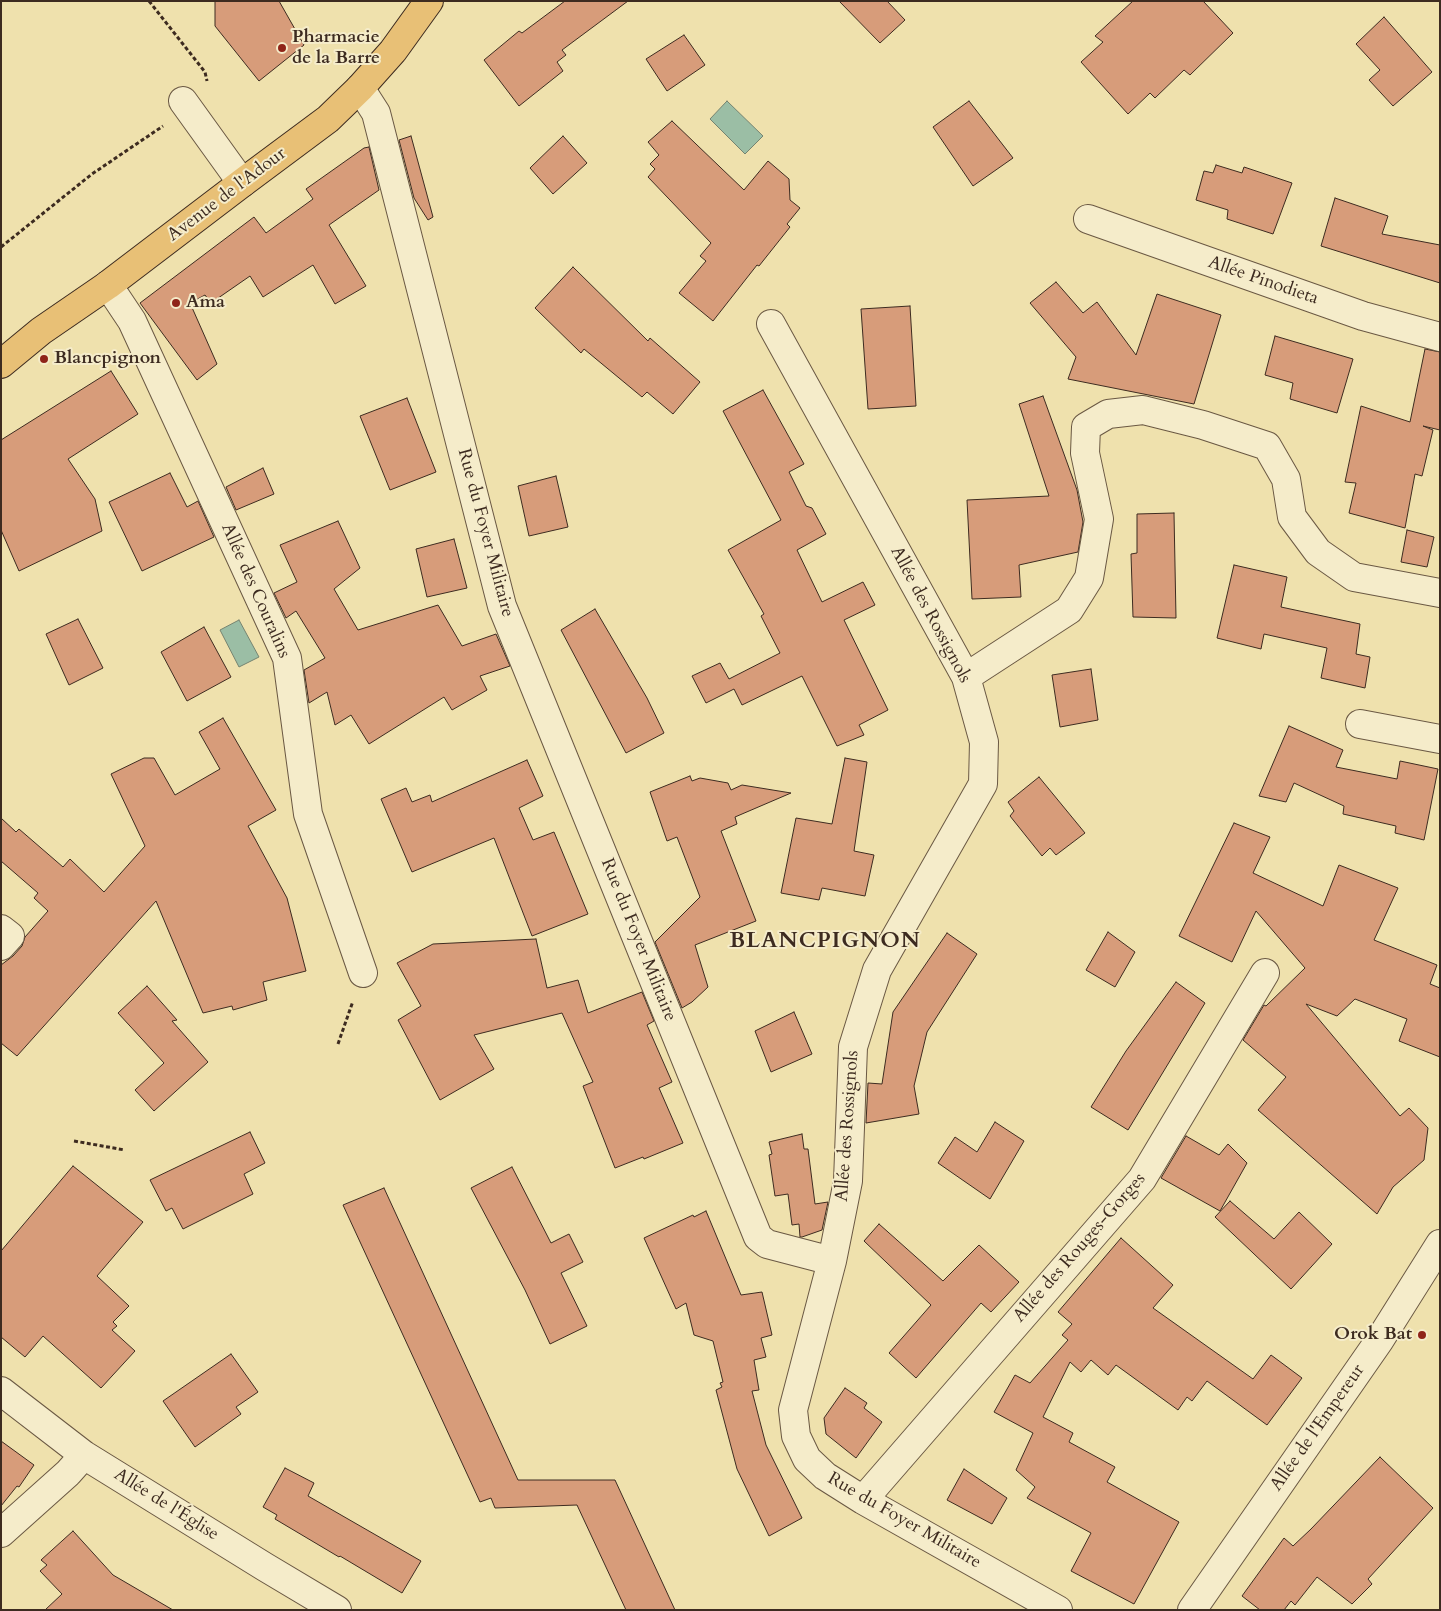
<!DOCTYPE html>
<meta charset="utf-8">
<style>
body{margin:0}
#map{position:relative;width:1441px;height:1611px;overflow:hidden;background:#efe1ad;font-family:Cardo,serif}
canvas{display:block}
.frame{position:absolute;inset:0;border:2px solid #3d2b20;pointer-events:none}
</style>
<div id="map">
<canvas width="1441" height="1611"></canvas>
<div class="frame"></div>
</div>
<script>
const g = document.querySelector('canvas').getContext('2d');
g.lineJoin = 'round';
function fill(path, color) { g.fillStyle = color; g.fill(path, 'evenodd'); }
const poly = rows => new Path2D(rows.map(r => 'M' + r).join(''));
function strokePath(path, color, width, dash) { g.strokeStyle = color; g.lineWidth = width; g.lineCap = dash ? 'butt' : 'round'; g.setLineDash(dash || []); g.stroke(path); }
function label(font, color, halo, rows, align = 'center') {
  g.font = font + ' Cardo,serif'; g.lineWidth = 4; g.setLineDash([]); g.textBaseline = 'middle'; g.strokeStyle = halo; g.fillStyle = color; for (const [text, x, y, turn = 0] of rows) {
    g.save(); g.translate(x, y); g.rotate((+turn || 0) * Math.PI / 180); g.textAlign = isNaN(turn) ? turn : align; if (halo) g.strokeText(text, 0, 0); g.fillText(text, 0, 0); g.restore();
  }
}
const water = poly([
 [727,101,763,136,745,154,710,119,727,101],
 [239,620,259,657,239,667,220,630,239,620]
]);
fill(water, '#9bbea5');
strokePath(water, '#758370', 1);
const building = poly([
 [215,1,279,1,304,45,259,81,215,26,215,1],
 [565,1,628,1,562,50,566,55,557,62,563,71,519,106,484,60,519,31,522,33,565,1],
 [839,1,887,1,905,20,880,43,839,1],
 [1133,1,1203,1,1233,33,1190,75,1184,70,1155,98,1150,93,1128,114,1081,62,1103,42,1095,36,1133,1],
 [1384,17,1432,72,1393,106,1369,80,1380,70,1356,44,1384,17],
 [684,35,705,65,667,91,646,59,684,35],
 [969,101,1013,158,973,186,933,127,969,101],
 [672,121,744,190,768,161,789,179,790,200,800,208,787,224,790,227,759,266,757,265,713,321,679,293,706,261,700,256,711,243,648,177,655,169,650,164,659,155,648,142,672,121],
 [411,136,433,217,428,220,414,198,399,140,411,136],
 [563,136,587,163,553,194,530,168,563,136],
 [369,147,379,190,329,225,366,286,335,304,313,265,263,297,250,276,211,303,205,295,190,303,217,364,197,380,140,303,254,217,266,233,313,199,306,189,364,148,369,147],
 [1216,165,1242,173,1244,167,1292,183,1273,234,1227,219,1228,210,1196,200,1204,171,1213,173,1216,165],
 [1335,198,1388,216,1382,234,1440,245,1440,283,1321,246,1335,198],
 [573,267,648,341,650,338,700,382,673,414,647,392,642,397,584,349,581,353,535,308,573,267],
 [1056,282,1083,313,1097,302,1136,355,1157,294,1221,315,1194,404,1068,379,1076,357,1030,303,1056,282],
 [910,306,916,406,868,409,861,309,910,306],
 [1275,336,1353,359,1337,413,1290,399,1293,383,1265,375,1275,336],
 [1425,349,1440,352,1440,430,1423,426,1433,430,1422,476,1415,474,1405,528,1349,513,1356,483,1345,482,1361,406,1410,422,1425,349],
 [111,371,138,414,68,459,95,499,102,531,19,571,1,530,1,440,111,371],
 [763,390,804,464,789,472,806,506,812,508,826,534,797,550,822,602,863,582,875,605,844,620,888,710,859,725,864,735,837,746,802,676,742,705,734,689,706,703,692,676,720,663,729,679,780,653,761,616,764,614,728,550,781,520,723,411,763,390],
 [1043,396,1077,490,1083,522,1078,552,1019,565,1021,597,972,599,967,500,1049,496,1019,404,1043,396],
 [407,398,436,472,390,490,360,416,407,398],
 [263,468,274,494,236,510,226,487,263,468],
 [170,473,187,507,198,501,214,537,142,571,109,502,170,473],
 [556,476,568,527,529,536,518,486,556,476],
 [1174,513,1176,618,1133,617,1131,554,1137,553,1137,514,1174,513],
 [338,521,360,568,334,589,358,630,438,605,462,646,496,634,510,666,480,676,487,690,452,710,444,697,369,744,351,715,335,725,327,692,309,703,304,670,325,658,296,611,286,618,274,593,297,582,280,545,338,521],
 [1407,530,1434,537,1427,567,1401,562,1407,530],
 [454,539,467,588,427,597,416,549,454,539],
 [1234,565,1287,577,1281,607,1360,624,1356,654,1370,657,1365,688,1321,678,1327,648,1264,634,1261,649,1217,638,1234,565],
 [595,609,647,698,664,733,626,753,561,630,595,609],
 [78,619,103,668,69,685,46,634,78,619],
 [204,627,231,677,187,701,161,652,204,627],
 [1091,669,1098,720,1060,727,1052,675,1091,669],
 [223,718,276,810,248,826,287,898,306,971,263,982,267,1000,233,1010,232,1006,203,1013,156,901,17,1056,1,1043,1,965,13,956,22,946,25,937,48,911,34,898,38,893,1,861,1,818,16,832,19,829,63,867,70,859,104,892,145,846,111,774,144,758,154,758,175,795,220,769,199,732,223,718],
 [1289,726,1343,750,1336,767,1397,779,1400,761,1438,769,1424,840,1395,833,1396,826,1343,814,1344,806,1294,783,1286,802,1259,796,1289,726],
 [845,758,867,762,854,851,874,855,865,896,822,888,819,900,781,893,796,818,832,824,845,758],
 [527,760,543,796,519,808,533,840,554,832,588,914,532,936,494,838,412,872,381,799,406,788,412,802,430,795,432,802,527,760],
 [690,776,692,781,700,778,728,783,731,790,742,785,791,793,735,817,737,824,721,831,756,921,695,945,708,987,692,1002,682,1008,655,942,700,897,677,837,667,841,650,792,690,776],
 [1039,777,1085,833,1056,855,1050,848,1042,856,1010,816,1014,811,1008,802,1039,777],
 [1234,823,1270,837,1253,873,1323,906,1339,865,1398,888,1374,940,1437,965,1430,984,1440,988,1440,1057,1399,1041,1407,1019,1355,999,1337,1016,1306,1004,1400,1116,1409,1108,1428,1128,1424,1160,1393,1187,1377,1214,1258,1110,1286,1077,1243,1040,1264,1005,1266,1006,1305,968,1256,911,1232,962,1179,936,1234,823],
 [1108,932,1135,952,1115,987,1086,970,1108,932],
 [947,933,977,954,927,1032,914,1086,919,1114,866,1123,868,1083,882,1084,893,1012,947,933],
 [536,939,547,988,578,980,588,1013,642,992,654,1021,647,1025,672,1082,659,1088,683,1143,644,1159,643,1157,615,1168,583,1086,593,1082,562,1013,474,1035,494,1069,440,1100,398,1020,421,1006,397,963,433,944,536,939],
 [1176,982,1205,1003,1128,1130,1091,1107,1126,1051,1176,982],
 [147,986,177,1020,172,1021,208,1062,154,1111,135,1090,164,1063,118,1013,147,986],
 [794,1012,812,1054,771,1072,755,1031,794,1012],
 [995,1122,1024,1141,990,1199,938,1163,955,1137,977,1152,995,1122],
 [250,1132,265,1163,244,1174,253,1194,183,1229,172,1208,166,1211,150,1180,250,1132],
 [802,1134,804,1149,808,1149,815,1204,828,1202,822,1230,802,1237,800,1237,799,1224,792,1225,788,1194,775,1196,769,1155,772,1154,769,1142,802,1134],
 [1186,1136,1219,1155,1228,1144,1247,1163,1220,1211,1161,1178,1186,1136],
 [73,1166,143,1222,97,1276,129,1306,113,1322,117,1326,112,1330,135,1351,101,1388,43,1336,25,1357,1,1337,1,1251,73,1166],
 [512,1167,551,1243,569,1234,583,1262,561,1273,587,1326,550,1344,525,1290,471,1188,512,1167],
 [384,1188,518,1480,615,1480,675,1610,626,1610,577,1505,495,1508,491,1498,480,1502,343,1205,384,1188],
 [1230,1201,1274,1239,1299,1212,1332,1244,1291,1289,1215,1217,1230,1201],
 [706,1211,741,1295,762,1292,772,1335,761,1338,766,1357,754,1360,759,1390,752,1391,766,1445,802,1518,769,1536,737,1469,716,1390,722,1387,720,1383,723,1382,713,1341,694,1335,686,1303,676,1309,644,1238,693,1215,694,1217,706,1211],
 [879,1224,943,1281,979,1245,1019,1282,991,1312,981,1303,916,1378,889,1353,931,1305,864,1241,879,1224],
 [1121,1238,1173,1285,1153,1308,1253,1379,1271,1355,1302,1378,1267,1425,1207,1381,1192,1401,1187,1397,1178,1410,1116,1365,1108,1375,1091,1360,1081,1372,1070,1362,1043,1417,1073,1433,1069,1442,1115,1467,1107,1482,1179,1522,1134,1604,1071,1571,1091,1533,1027,1498,1035,1487,1016,1470,1033,1433,994,1412,1015,1375,1030,1383,1068,1340,1062,1335,1072,1324,1058,1312,1121,1238],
 [231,1354,258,1392,236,1407,241,1414,195,1447,163,1401,231,1354],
 [845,1388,867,1403,864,1408,882,1422,856,1458,826,1434,824,1418,845,1388],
 [1,1441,34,1465,19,1487,17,1486,1,1506,1,1441],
 [1380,1457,1433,1508,1368,1579,1372,1584,1352,1604,1317,1577,1295,1605,1291,1601,1284,1610,1260,1610,1242,1596,1284,1538,1293,1546,1311,1529,1380,1457],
 [285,1468,314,1483,308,1496,421,1561,402,1593,340,1556,339,1557,275,1519,277,1515,263,1507,285,1468],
 [964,1469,1007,1498,992,1524,947,1500,964,1469],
 [73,1531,113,1575,173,1610,45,1610,62,1594,40,1571,47,1565,41,1560,73,1531]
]);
fill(building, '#d79c7a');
strokePath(building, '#3d2b20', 1);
const minor = poly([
 [360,88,376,113,502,606,758,1237,767,1244,832,1261],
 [183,101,242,183],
 [1088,219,1363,316,1440,337],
 [108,285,132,321,287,658,308,814,363,973],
 [771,324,966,677,984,742,983,784,877,970,853,1047,848,1181,832,1261,793,1410,796,1436,807,1459,825,1476,863,1500,1058,1610],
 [966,677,1069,610,1089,578,1099,519,1085,453,1086,427,1108,414,1143,410,1203,425,1267,446,1286,479,1292,517,1318,552,1354,577,1440,593],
 [1360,724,1440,739],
 [1,929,10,936,1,946],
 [1,1391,84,1455,265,1567,337,1610],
 [863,1500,1142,1179,1265,973],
 [1,1533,68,1473,84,1455],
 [1192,1610,1379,1341,1440,1244]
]);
const major = poly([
 [1,364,41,331,108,285,242,183,328,119,360,88,393,51,429,1]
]);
strokePath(minor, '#6a5843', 30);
strokePath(major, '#3d2b20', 30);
strokePath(poly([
 [149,1,205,72,207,81],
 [1,247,92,174,163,126],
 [338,1044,353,1001],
 [74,1141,125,1150]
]), '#3d2b20', 3, [4, 2.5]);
strokePath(minor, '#f5ecca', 28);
strokePath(major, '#e8c076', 28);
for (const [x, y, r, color] of [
 [282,48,5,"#8f2418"],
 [176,303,5,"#8f2418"],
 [44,359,5,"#8f2418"],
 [1422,1335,5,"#8f2418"]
]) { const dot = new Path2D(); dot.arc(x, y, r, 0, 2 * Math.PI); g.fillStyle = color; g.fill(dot); strokePath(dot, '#f5ecca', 2); }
label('bold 18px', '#3d2b20', '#f5ecca', [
 ["Pharmacie",292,38],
 ["de la Barre",292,59],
 ["Ama",186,303],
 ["Blancpignon",54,359],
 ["Orok Bat",1412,1335,"right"]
], 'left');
label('18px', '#3d2b20', '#f5ecca', [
 ["Avenue de l'Adour",227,195,-37],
 ["Allée Pinodieta",1263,281,19],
 ["Rue du Foyer Militaire",485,533,75],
 ["Allée des Couralins",255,591,66],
 ["Allée des Rossignols",930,615,62],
 ["Rue du Foyer Militaire",638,940,68],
 ["Allée des Rossignols",848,1126,-86],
 ["Allée des Rouges-Gorges",1080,1248,-49],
 ["Allée de l'Empereur",1318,1428,-55],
 ["Allée de l'Église",166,1505,32],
 ["Rue du Foyer Militaire",904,1521,30]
]);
g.letterSpacing = '1px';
label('bold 22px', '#3d2b20', '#f5ecca', [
 ["BLANCPIGNON",825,942]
]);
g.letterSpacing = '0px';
</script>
